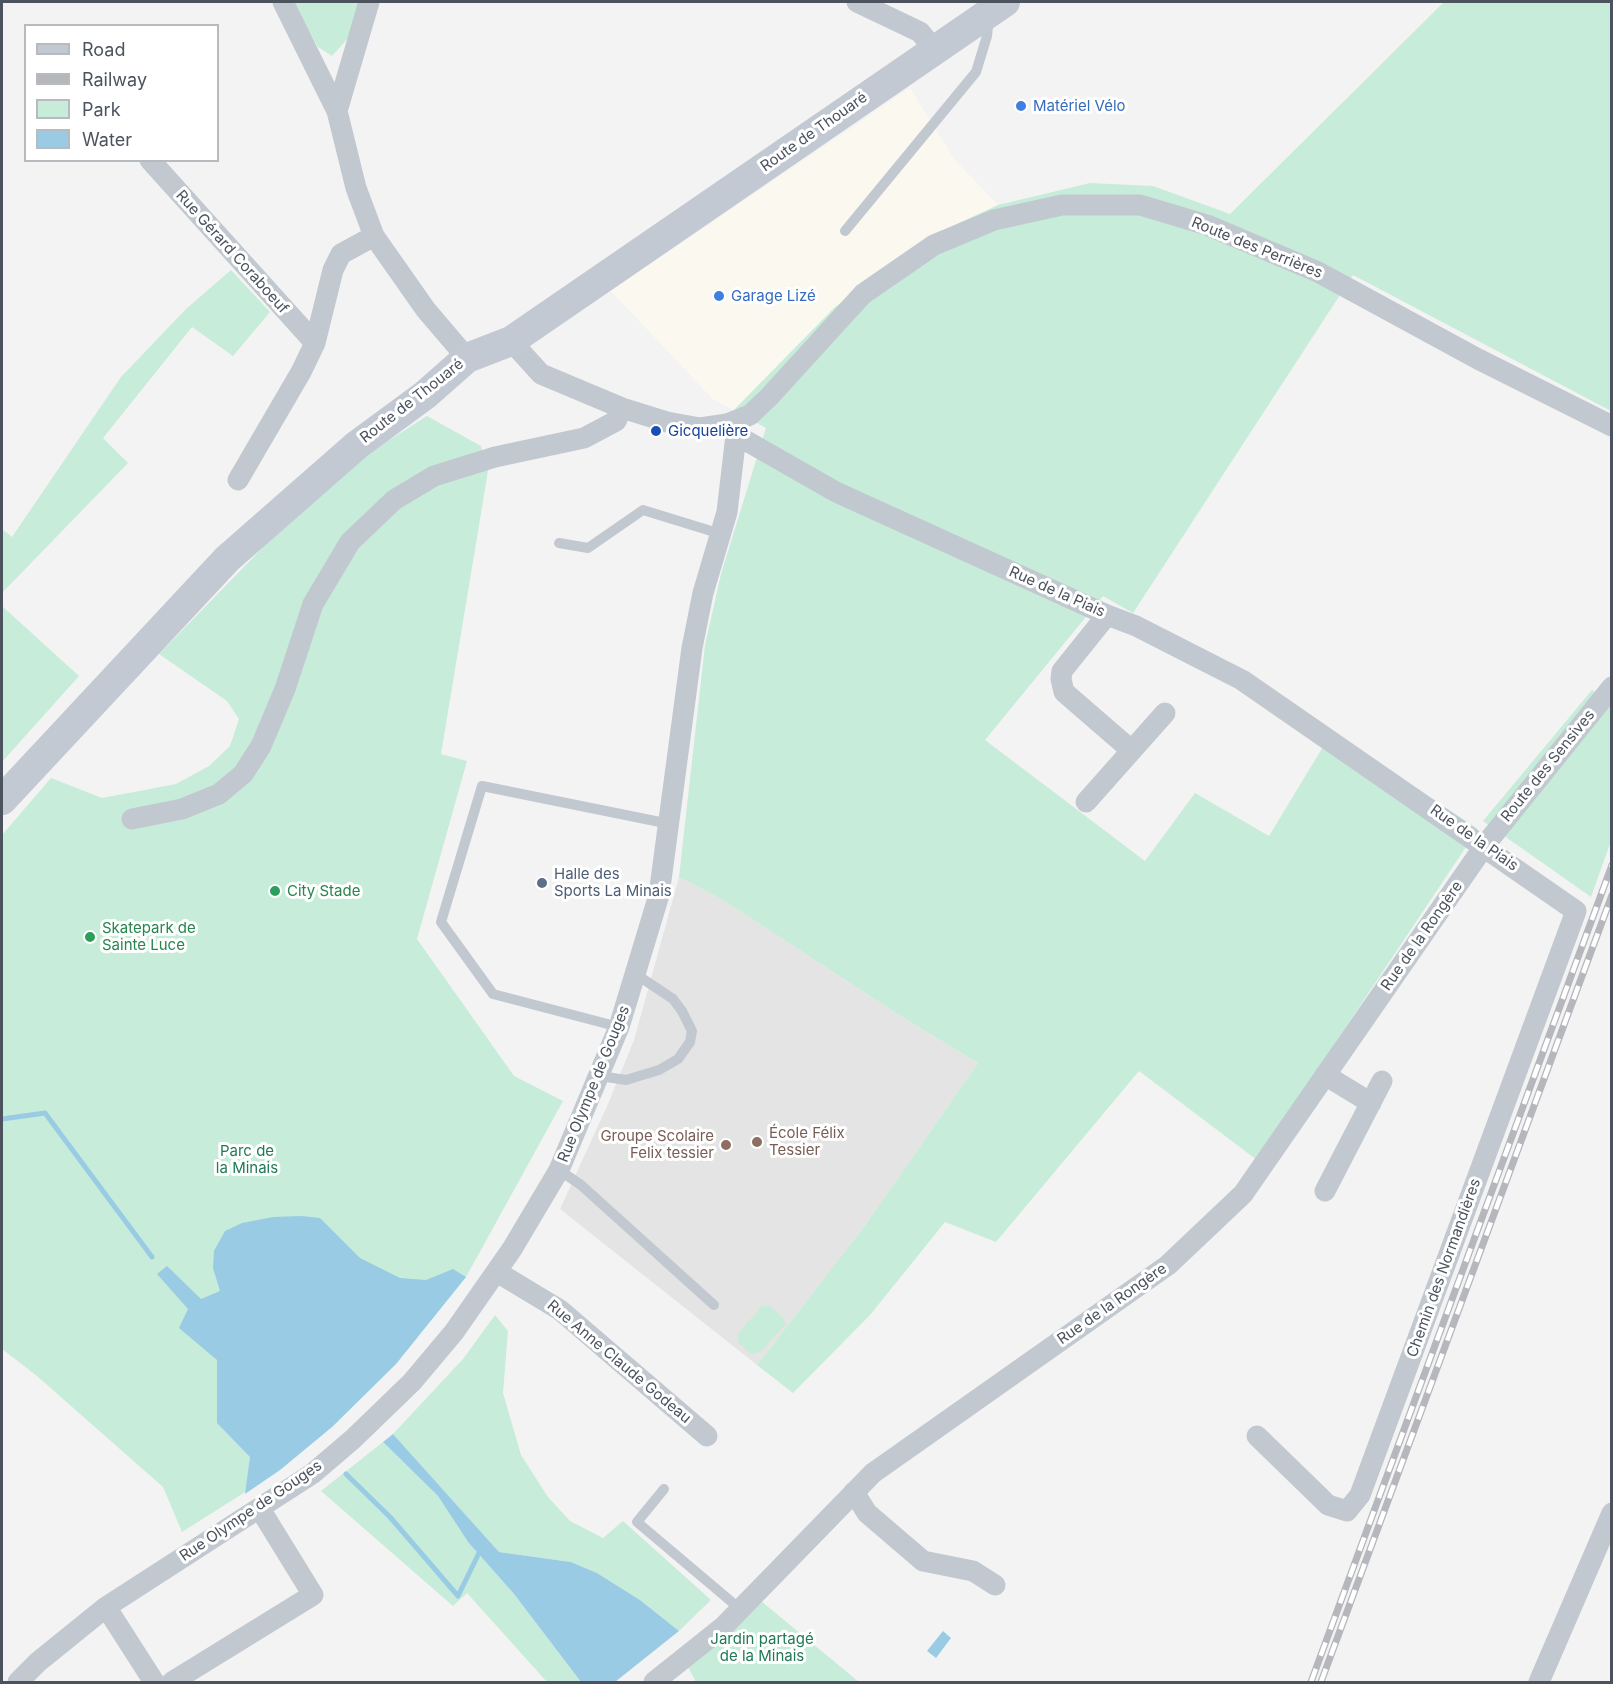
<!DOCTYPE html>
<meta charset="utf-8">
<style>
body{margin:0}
#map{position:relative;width:1613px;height:1684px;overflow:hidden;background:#f4f3f3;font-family:Inter,sans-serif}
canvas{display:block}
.frame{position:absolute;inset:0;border:3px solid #4c535e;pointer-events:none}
.legend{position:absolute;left:24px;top:24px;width:195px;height:138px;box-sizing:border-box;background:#fff;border:2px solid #b7babf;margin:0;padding:8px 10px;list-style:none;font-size:18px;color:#4c535e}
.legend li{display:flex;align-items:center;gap:12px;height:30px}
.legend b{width:30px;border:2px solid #b7babf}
</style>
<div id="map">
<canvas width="1613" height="1684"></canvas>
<div class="frame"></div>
<ul class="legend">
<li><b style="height:8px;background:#c2c9d3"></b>Road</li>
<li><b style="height:8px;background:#b5b7bc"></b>Railway</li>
<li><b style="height:16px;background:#c7ecd9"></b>Park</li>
<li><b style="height:16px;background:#99cce4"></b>Water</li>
</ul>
</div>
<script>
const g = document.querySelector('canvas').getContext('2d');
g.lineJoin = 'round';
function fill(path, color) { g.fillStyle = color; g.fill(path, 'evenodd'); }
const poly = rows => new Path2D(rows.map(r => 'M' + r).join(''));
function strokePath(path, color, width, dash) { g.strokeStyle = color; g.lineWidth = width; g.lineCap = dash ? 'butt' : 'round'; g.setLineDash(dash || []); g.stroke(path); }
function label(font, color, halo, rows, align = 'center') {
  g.font = font + ' Inter,sans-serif'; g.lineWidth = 6; g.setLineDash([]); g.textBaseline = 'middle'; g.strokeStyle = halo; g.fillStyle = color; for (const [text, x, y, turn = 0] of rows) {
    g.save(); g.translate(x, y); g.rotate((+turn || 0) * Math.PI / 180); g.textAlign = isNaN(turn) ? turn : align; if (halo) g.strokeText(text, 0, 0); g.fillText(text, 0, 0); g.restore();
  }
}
fill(poly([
 [910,88,954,159,998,205,957,224,834,308,734,410,713,399,611,291]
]), '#fbf9ef');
fill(poly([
 [679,877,723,900,899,1015,978,1063,866,1224,757,1365,560,1209,608,1104,634,1040]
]), '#e5e4e4');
fill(poly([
 [292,2,361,2,351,35,332,56,318,47],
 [1444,2,1611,2,1611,411,1353,275,1133,613,1103,596,985,740,1145,861,1195,793,1269,836,1332,732,1478,829,1257,1160,1139,1071,996,1242,945,1222,870,1315,793,1393,757,1365,866,1224,978,1063,899,1015,723,900,679,877,705,645,721,574,766,428,734,410,834,308,902,256,957,224,998,205,1090,183,1153,186,1230,214],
 [231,270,270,312,233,356,192,327,103,438,128,463,2,593,2,529,12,537,121,377,186,309],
 [427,416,481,446,488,471,441,754,467,761,417,939,514,1076,563,1101,466,1277,396,1364,332,1427,280,1470,182,1532,163,1487,37,1376,2,1349,2,835,51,778,102,798,176,784,209,766,230,746,239,719,227,701,159,654,280,530,369,453],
 [2,606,79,676,2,762],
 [1592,690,1611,701,1611,841,1591,897,1483,821],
 [762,1306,770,1306,782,1317,786,1324,760,1352,751,1354,738,1342,738,1334],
 [495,1315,508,1331,503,1393,521,1455,548,1497,570,1521,603,1538,623,1521,711,1600,679,1631,640,1600,597,1573,571,1562,499,1552,393,1434,463,1359],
 [383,1442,438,1496,468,1542,514,1594,581,1682,547,1682,467,1593,453,1606,321,1491],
 [761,1601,859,1682,696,1682,688,1667]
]), '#c7ecd9');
fill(poly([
 [302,1216,320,1218,360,1258,400,1278,426,1280,453,1269,466,1277,396,1364,332,1427,280,1470,245,1494,250,1457,217,1423,217,1360,179,1328,188,1309,157,1274,167,1266,201,1299,220,1291,213,1268,214,1251,225,1231,242,1223,273,1217],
 [393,1434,499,1552,571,1562,597,1573,640,1600,679,1631,615,1682,581,1682,514,1594,468,1542,438,1496,383,1442],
 [943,1631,951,1638,936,1658,927,1651]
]), '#99cce4');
strokePath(poly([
 [2,1119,45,1113,152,1257],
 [346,1474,390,1517,458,1596,479,1553]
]), '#99cce4', 5);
strokePath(poly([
 [845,231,976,72,987,36,989,18],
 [559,543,588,548,643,510,721,534],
 [619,1027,493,994,441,922,482,786,670,824],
 [600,1076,626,1080,659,1070,678,1059,690,1042,692,1031,682,1011,673,999,637,975],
 [559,1170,581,1185,714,1305],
 [664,1489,637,1522,740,1609]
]), '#c2c8cf', 10);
strokePath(poly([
 [283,2,337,111,356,188,374,236,426,310,467,358],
 [857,2,920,32,934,49],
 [337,111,369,2],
 [150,160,315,343],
 [511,341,541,374,622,408,667,422,700,428,727,424,750,415,769,397,863,294,934,245,994,220,1062,205,1140,205,1207,225,1318,272,1478,359,1612,426],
 [727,424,736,435,836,492,1107,615,1136,626,1242,680,1576,911,1360,1495,1347,1511,1328,1505,1257,1436],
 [238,480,301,372,315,343,333,270,341,254,374,236],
 [1107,615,1062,671,1061,679,1064,692,1131,750],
 [1086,802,1165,713],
 [132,819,182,809,219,794,243,774,261,746,285,689,313,604,350,542,394,500,434,476,495,457,584,438,616,421,622,408],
 [1325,1075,1371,1103],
 [1325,1191,1382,1081],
 [497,1272,560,1310,707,1436],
 [854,1492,867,1513,923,1561,973,1571,995,1585],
 [106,1607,154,1682],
 [18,1682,38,1662,106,1607,312,1474,353,1439,412,1382,454,1332,512,1249,559,1170,619,1027,659,895,692,648,703,593,727,512,736,435],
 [172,1682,313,1595,260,1509],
 [654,1682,723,1627,873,1473,1168,1265,1243,1194,1485,845,1612,687],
 [1539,1682,1612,1513]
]), '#c2c8cf', 21);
strokePath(poly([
 [2,800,227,559,357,445,425,395,467,358,511,341,1005,2]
]), '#c2c9d3', 30);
const rail = poly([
 [1311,1682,1612,865],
 [1321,1682,1612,895]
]);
strokePath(rail, '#b5b7bc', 7);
strokePath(rail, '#fff', 4.5, [14]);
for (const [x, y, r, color] of [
 [1021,106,6,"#3f7fe0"],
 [719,296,6,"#3f7fe0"],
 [656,431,6,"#1a4fb4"],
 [542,883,6,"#5c6f8a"],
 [275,891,6,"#2e9e5b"],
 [90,937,6,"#2e9e5b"],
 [757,1142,6,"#8d6e63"],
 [726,1145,6,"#8d6e63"]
]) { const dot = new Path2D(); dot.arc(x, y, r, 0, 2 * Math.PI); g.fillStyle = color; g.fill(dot); strokePath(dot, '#fff', 2); }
label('15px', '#366cbe', '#fff', [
 ["Matériel Vélo",1033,106],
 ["Garage Lizé",731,296]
], 'left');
label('15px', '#4c535e', '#fff', [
 ["Route de Thouaré",814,132,-35],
 ["Route des Perrières",1257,248,22],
 ["Rue Gérard Coraboeuf",232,252,48],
 ["Route de Thouaré",412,401,-38],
 ["Rue de la Piais",1057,592,24],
 ["Route des Sensives",1548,766,-51],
 ["Rue de la Piais",1474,838,35],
 ["Rue de la Rongère",1422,936,-55],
 ["Rue Olympe de Gouges",594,1084,-68],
 ["Chemin des Normandières",1444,1268,-70],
 ["Rue de la Rongère",1112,1304,-35],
 ["Rue Anne Claude Godeau",619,1362,40],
 ["Rue Olympe de Gouges",251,1511,-34]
]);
label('15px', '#164399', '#fff', [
 ["Gicquelière",668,431]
], 'left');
label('15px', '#4e5e75', '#fff', [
 ["Halle des",554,874],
 ["Sports La Minais",554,891]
], 'left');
label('15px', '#27864d', '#fff', [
 ["City Stade",287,891],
 ["Skatepark de",102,928],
 ["Sainte Luce",102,945]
], 'left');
label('15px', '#785e54', '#fff', [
 ["École Félix",769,1133],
 ["Tessier",769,1150],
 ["Groupe Scolaire",714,1136,"right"],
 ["Felix tessier",714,1153,"right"]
], 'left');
label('15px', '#227957', '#fff', [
 ["Parc de",247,1151],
 ["la Minais",247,1168],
 ["Jardin partagé",762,1639],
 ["de la Minais",762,1656]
]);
</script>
